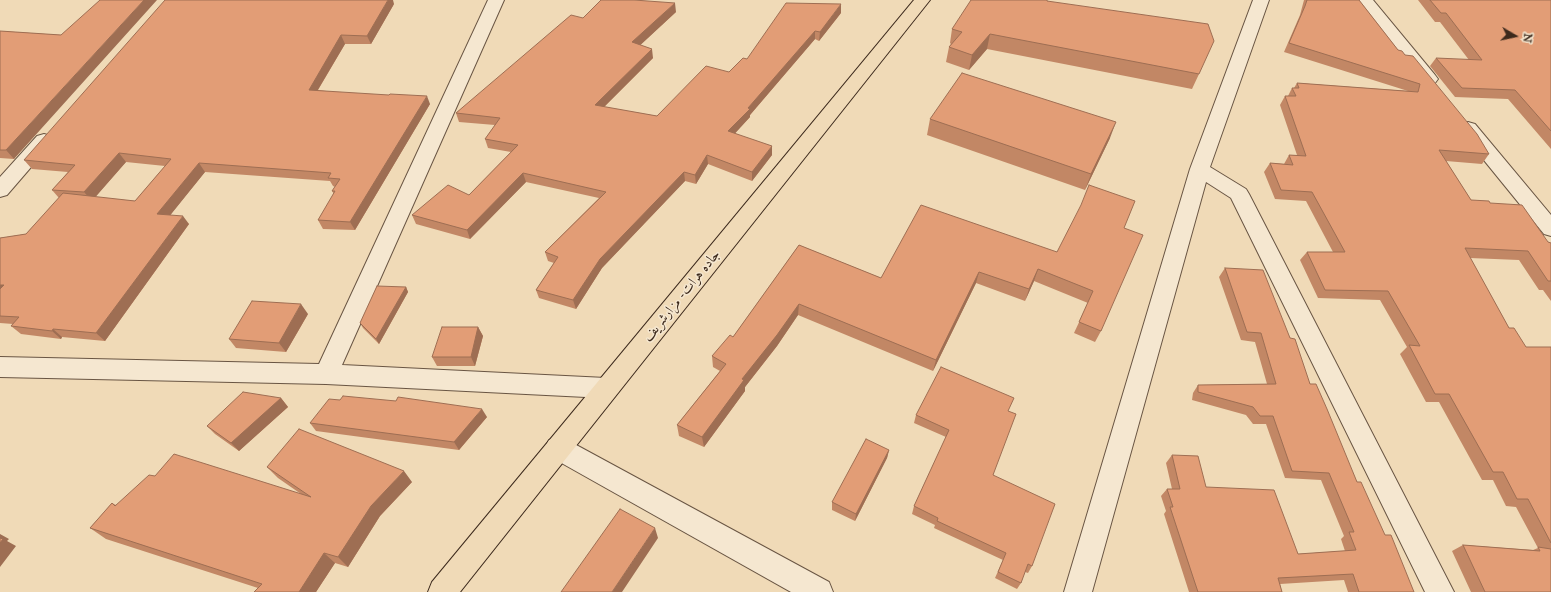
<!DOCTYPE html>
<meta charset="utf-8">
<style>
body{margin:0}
#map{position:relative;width:1551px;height:592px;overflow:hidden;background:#f0dab7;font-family:"IM FELL Great Primer",serif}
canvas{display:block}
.north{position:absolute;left:1495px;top:16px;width:40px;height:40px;-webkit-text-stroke:3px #f5e7d0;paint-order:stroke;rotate:99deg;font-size:11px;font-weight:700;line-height:16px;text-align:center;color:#3c291c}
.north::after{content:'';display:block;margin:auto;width:14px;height:18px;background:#3c291c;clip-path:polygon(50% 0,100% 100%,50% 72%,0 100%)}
</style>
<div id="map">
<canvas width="1551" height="592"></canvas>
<div class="north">N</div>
</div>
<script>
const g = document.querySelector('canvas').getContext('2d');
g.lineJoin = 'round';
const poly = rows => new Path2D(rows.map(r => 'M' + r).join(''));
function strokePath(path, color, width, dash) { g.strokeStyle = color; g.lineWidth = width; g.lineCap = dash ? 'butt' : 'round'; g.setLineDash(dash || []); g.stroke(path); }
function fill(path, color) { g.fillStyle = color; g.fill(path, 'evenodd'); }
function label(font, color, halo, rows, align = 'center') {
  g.font = font + ' "IM FELL Great Primer",Amiri,serif'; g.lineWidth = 3; g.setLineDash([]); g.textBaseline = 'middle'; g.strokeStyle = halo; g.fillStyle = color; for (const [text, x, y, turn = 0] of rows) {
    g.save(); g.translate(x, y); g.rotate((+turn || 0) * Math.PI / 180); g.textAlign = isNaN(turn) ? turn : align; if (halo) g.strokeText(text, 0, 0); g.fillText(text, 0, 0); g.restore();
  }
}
const street = poly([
 [488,0,504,0,342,365,606,378,614,381,618,388,614,395,606,398,326,384,0,377,0,357,319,364,488,0],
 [1253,0,1269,0,1210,167,1246,189,1249,194,1454,592,1425,592,1231,198,1206,182,1092,592,1064,592,1190,169,1253,0],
 [1357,0,1373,0,1435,75,1438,79,1435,83,1429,84,1423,83,1357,0],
 [1468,122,1475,124,1551,215,1551,236,1544,234,1461,132,1459,128,1461,124,1468,122],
 [44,134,51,136,53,140,51,144,7,195,0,197,0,177,37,136,44,134],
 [558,437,567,440,829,582,833,592,791,592,549,456,545,448,549,440,558,437]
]);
const highway = poly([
 [914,0,930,0,460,592,428,592,432,582,914,0]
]);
strokePath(street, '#695543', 2);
strokePath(highway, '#3c291c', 2);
fill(street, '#f5e7d0');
fill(highway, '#f0dab7');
fill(poly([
 [1304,0,1359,0,1398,50,1405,55,1489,154,1482,164,1446,161,1471,200,1490,203,1548,242,1551,243,1551,301,1543,290,1539,290,1519,260,1470,258,1509,328,1526,347,1551,347,1551,592,1471,592,1452,551,1463,545,1533,550,1538,548,1516,507,1506,506,1493,480,1482,480,1439,402,1426,402,1400,354,1407,347,1380,300,1318,298,1300,260,1307,252,1333,252,1306,201,1275,199,1264,172,1270,163,1284,164,1289,155,1297,155,1280,105,1285,96,1288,96,1292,88,1294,88,1297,83,1408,91,1284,52,1300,15],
 [1418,0,1551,0,1551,149,1508,99,1455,97,1430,66,1436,58,1469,60,1440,22,1435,22],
 [1047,1,1199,74,1192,89,987,49,969,70,946,62,949,47,951,44,950,43,952,29],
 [394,4,371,44,345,44,318,90,430,104,355,230,323,229,318,220,334,194,332,191,335,187,333,186,330,181,205,172,170,215,189,224,105,341,62,337,61,339,21,334,11,326,13,324,0,323,0,238,26,234,59,198,52,190,68,172,32,169,24,160],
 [126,162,165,166,135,201,95,197],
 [676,12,640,45,653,58,604,107,657,116,729,72,747,59,841,13,819,41,815,39,750,115,750,117,735,133,772,155,752,181,708,164,696,184,685,181,602,268,576,309,539,298,536,290,554,263,548,261,545,252,599,198,526,182,470,239,416,224,412,215,469,195,511,152,488,148,485,139,495,125,459,122,456,113,583,18],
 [0,31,61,35,14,159,0,158],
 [930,119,1110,138,1085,190,927,135],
 [1124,228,1101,331,1095,342,1074,333,1088,303,1034,281,1025,301,976,283,933,371,798,315,777,346,745,387,745,391,704,447,679,436,677,425,720,371,713,367,712,356,733,337,799,245,881,278,1057,252],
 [1225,268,1290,338,1310,384,1357,482,1414,592,1348,592,1344,580,1280,584,1282,592,1189,592,1164,514,1166,511,1161,496,1167,489,1172,489,1166,463,1172,455,1206,487,1298,554,1345,551,1341,539,1344,536,1321,480,1285,478,1266,424,1253,424,1246,415,1192,400,1193,393,1198,385,1267,384,1255,342,1241,340,1219,277],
 [406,287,408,292,379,344,363,328,360,323],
 [308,314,286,352,236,348,229,339],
 [478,327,483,336,475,366,437,366,432,357],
 [281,398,288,407,239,451,215,434,207,426],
 [340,400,396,401,487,417,459,450,316,431,310,423],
 [1008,411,993,475,1032,566,1028,573,1025,572,1021,583,1017,589,995,578,1003,560,934,528,935,525,912,514,914,506,946,437,914,423,916,415],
 [889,450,887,458,855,521,832,510,832,502],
 [267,467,412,482,380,516,348,567,335,563,316,592,254,592,258,588,106,539,90,528,112,503,116,505,155,476,301,494,278,478]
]), '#c28765');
fill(poly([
 [144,0,157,0,14,159,6,150],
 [388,0,393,0,394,4,371,44,367,36],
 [675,3,676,12,634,51,632,42],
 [841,4,841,13,819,41,820,32],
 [815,31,815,39,750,115,750,117,729,140,728,131],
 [990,34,987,49,969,70,972,55],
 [341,35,345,44,313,98,309,90],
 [652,49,653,58,597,114,595,105],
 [427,96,430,104,355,230,350,222],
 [1116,122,1110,138,1085,190,1091,174],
 [772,146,772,155,752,181,752,172],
 [119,153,126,162,92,201,84,192],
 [707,155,708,164,696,184,695,175],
 [199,163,205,172,164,223,157,214],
 [684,172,685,181,602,268,576,309,573,300,600,259],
 [523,173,526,182,470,239,467,230],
 [183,216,189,224,105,341,96,333],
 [1038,269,1034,281,1025,301,1029,289],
 [979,272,976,283,933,371,936,360],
 [0,285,4,285,0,295],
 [406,287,408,292,379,344,376,339],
 [301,304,308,314,286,352,279,343],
 [799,304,798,315,777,346,745,387,745,391,704,447,702,437,742,379],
 [478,327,483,336,475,366,471,357],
 [53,329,62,337,61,339,52,331],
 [281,398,288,407,239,451,231,443],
 [482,409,487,417,459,450,454,442],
 [889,450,887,458,855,521,856,514],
 [404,471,412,482,380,516,348,567,338,557,371,506],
 [655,528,658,538,622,592,612,592],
 [0,534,9,539,7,541,16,546,0,567],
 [324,553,335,563,316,592,299,592]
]), '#9e6e53');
const building = poly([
 [100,0,144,0,6,150,0,150,0,31,61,35,100,0],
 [165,0,388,0,367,36,341,35,309,90,389,95,390,94,427,96,350,222,318,220,335,191,332,191,340,179,328,178,331,173,199,163,157,214,183,216,96,333,53,329,52,331,11,326,19,317,0,316,0,289,4,285,0,285,0,238,26,234,63,193,135,201,171,159,119,153,84,192,52,190,75,165,24,160,165,0],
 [601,0,634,0,675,3,632,42,652,49,595,105,657,116,706,66,729,72,743,58,747,59,786,3,841,4,820,32,815,31,748,108,750,109,728,131,772,146,752,172,707,155,695,175,684,172,600,259,573,300,536,290,558,257,545,252,606,192,523,173,467,230,412,215,448,185,469,195,518,145,485,139,500,118,456,113,571,15,583,18,601,0],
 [971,0,1047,0,1047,1,1208,24,1214,41,1199,74,990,34,972,55,949,47,962,32,952,29,971,0],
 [1307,0,1359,0,1398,50,1402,51,1405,55,1413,56,1477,134,1489,154,1439,150,1471,200,1489,201,1490,203,1522,205,1548,242,1551,243,1551,281,1548,281,1528,251,1465,248,1509,328,1514,328,1526,347,1551,347,1551,543,1528,499,1517,499,1503,472,1493,472,1449,394,1435,394,1409,345,1420,346,1388,291,1325,290,1307,252,1345,252,1312,192,1281,190,1270,163,1293,165,1289,155,1306,156,1285,96,1296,96,1292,88,1299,88,1297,83,1418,92,1420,84,1289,43,1305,6,1307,0],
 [1430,0,1551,0,1551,131,1515,90,1462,88,1436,58,1482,60,1446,13,1441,13,1430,0],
 [962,73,1116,122,1091,174,930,119,962,73],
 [1089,185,1135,201,1124,228,1143,235,1101,331,1079,322,1093,291,1038,269,1029,289,979,272,936,360,799,304,777,335,742,379,744,380,702,437,677,425,726,364,712,356,730,335,733,337,799,245,881,278,921,205,1057,252,1081,205,1089,185],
 [1225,268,1263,270,1290,338,1295,339,1310,384,1316,384,1327,409,1357,482,1361,482,1385,535,1391,535,1414,592,1359,592,1353,574,1278,578,1282,592,1198,592,1193,577,1170,507,1173,507,1167,489,1180,489,1172,455,1198,456,1206,487,1274,490,1298,554,1356,550,1349,532,1354,532,1329,473,1292,471,1273,416,1260,416,1253,407,1198,392,1198,385,1276,384,1261,333,1247,332,1225,268],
 [377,286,406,287,376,339,360,323,377,286],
 [252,301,301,304,279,343,229,339,252,301],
 [442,327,478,327,471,357,432,357,442,327],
 [941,367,1014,398,1008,411,1016,414,993,475,1055,504,1032,566,1028,564,1021,583,998,572,1006,553,937,521,938,518,914,506,949,430,916,415,941,367],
 [243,392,281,398,231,443,207,426,243,392],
 [343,396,396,401,398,397,482,409,454,442,310,423,329,399,340,400,343,396],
 [299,429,404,471,371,506,338,557,324,553,299,592,254,592,262,584,90,528,112,503,115,506,149,475,155,476,174,454,311,497,267,467,299,429],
 [866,439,889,450,856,514,832,502,866,439],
 [620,509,655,528,612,592,561,592,620,509],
 [0,538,3,539,0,543,0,538],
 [1463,545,1540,551,1538,547,1551,549,1551,592,1485,592,1463,545]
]);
fill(building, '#e29d76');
strokePath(building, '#9e6e53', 1);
label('14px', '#3c291c', '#f5e7d0', [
 ["جاده هرات- مزارشریف",682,296,-51]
]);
</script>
